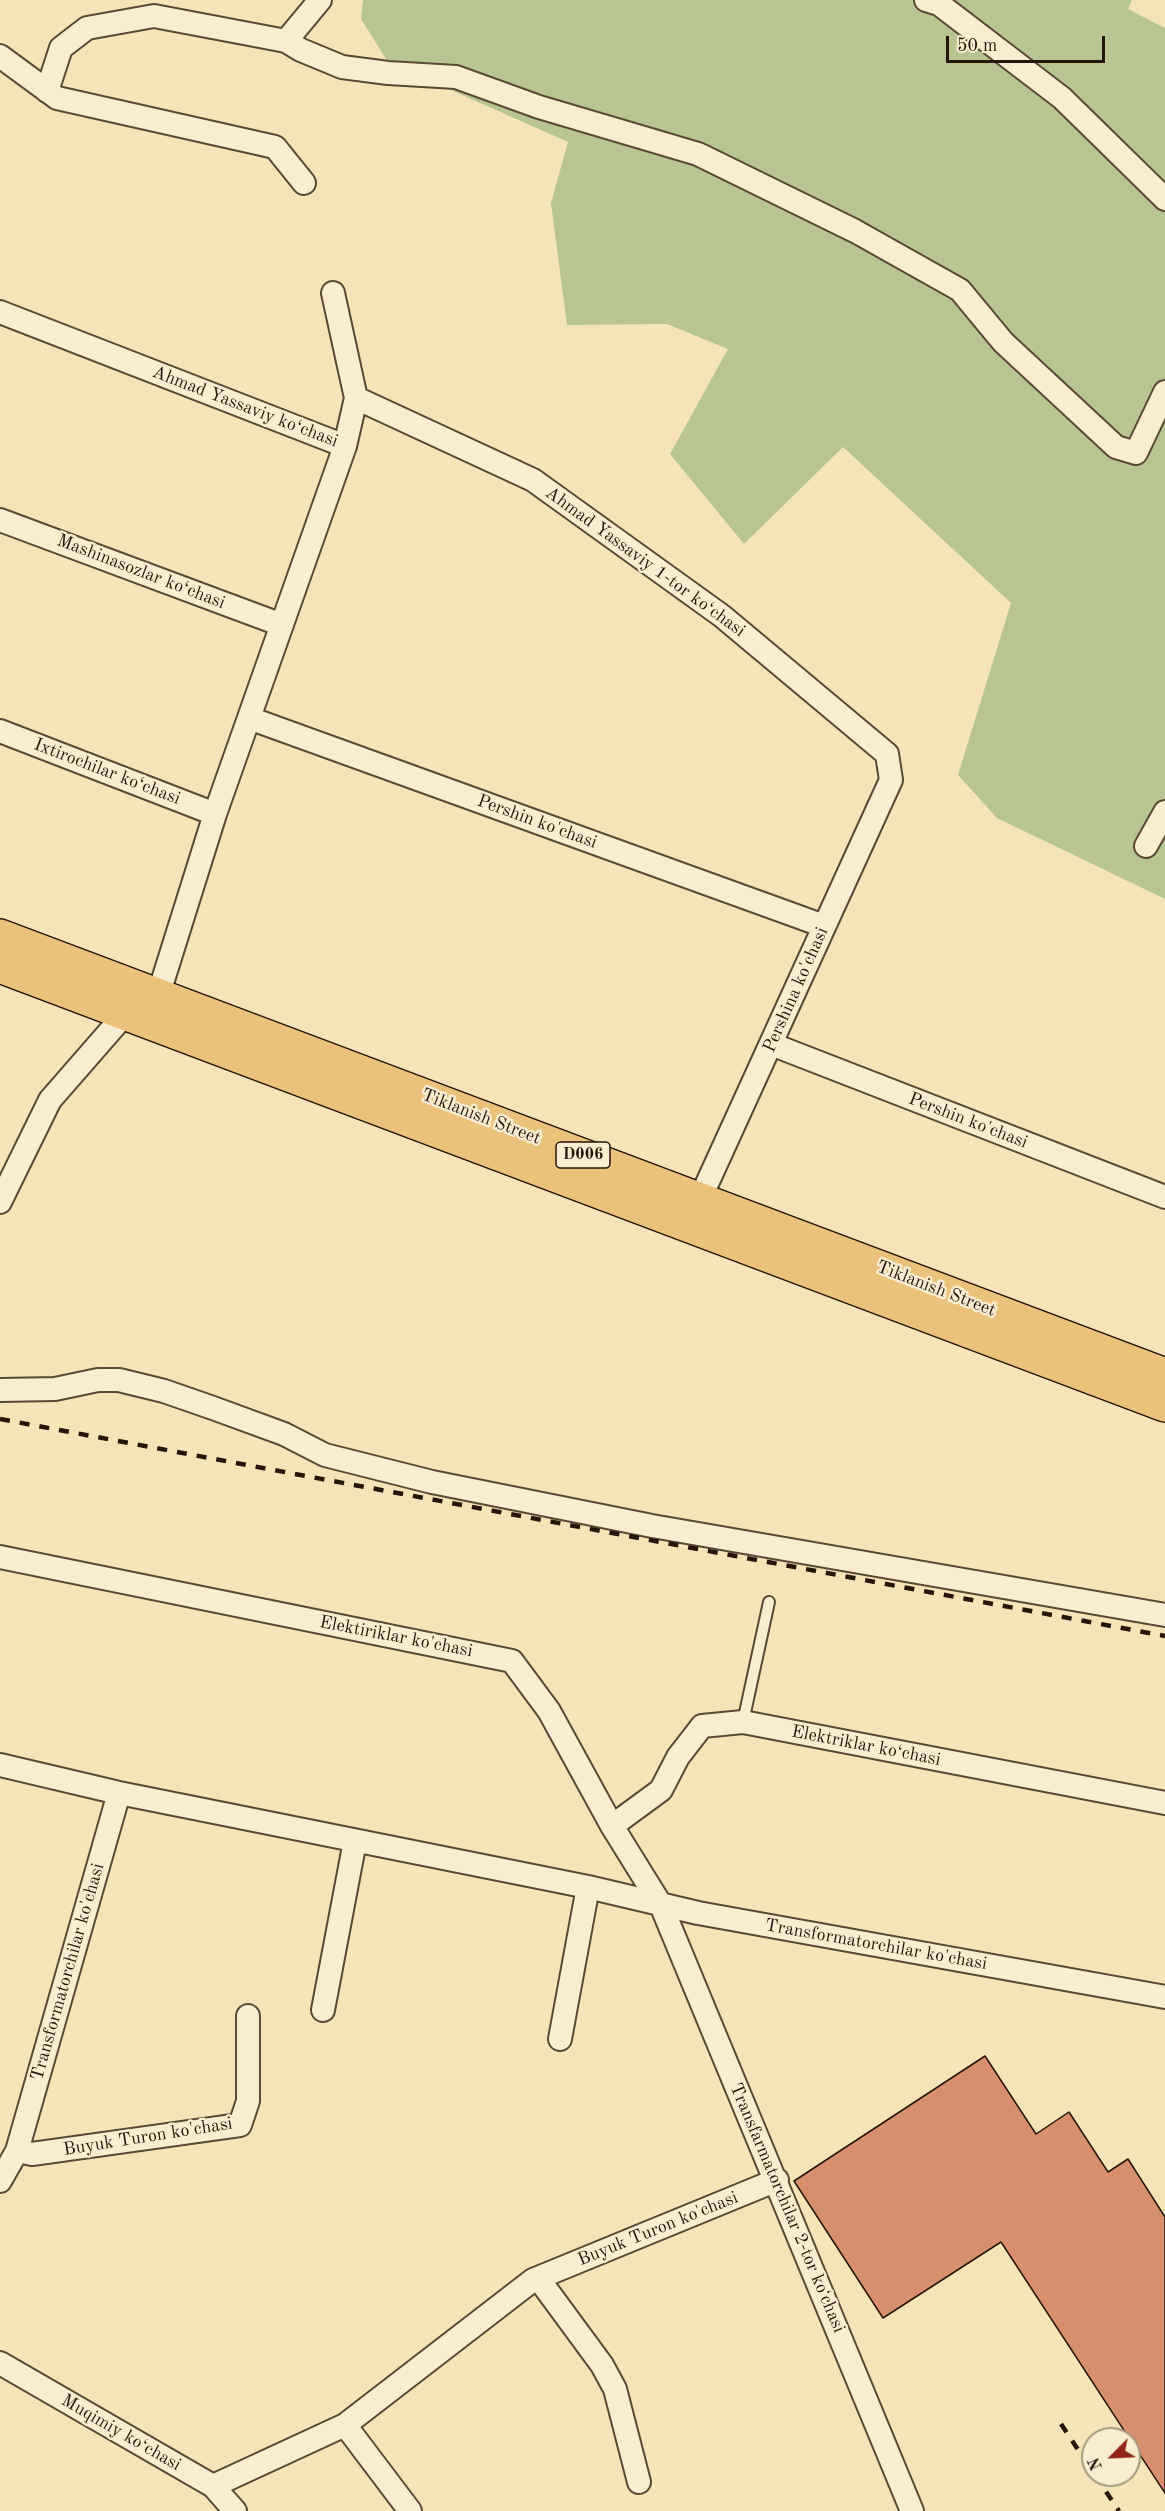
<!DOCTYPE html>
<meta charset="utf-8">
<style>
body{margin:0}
#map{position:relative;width:1165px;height:2511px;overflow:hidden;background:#f6e4b8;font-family:"Old Standard TT",serif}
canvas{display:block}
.north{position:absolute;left:1081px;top:2427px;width:60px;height:60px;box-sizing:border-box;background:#f9edd1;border:2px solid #a49781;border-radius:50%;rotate:246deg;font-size:16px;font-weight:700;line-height:24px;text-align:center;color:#25150a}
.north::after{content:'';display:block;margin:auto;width:21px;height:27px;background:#8f2418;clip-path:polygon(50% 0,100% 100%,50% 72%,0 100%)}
.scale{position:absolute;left:946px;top:36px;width:159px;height:27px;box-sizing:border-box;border:3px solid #25150a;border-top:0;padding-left:8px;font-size:18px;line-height:21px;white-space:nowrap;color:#25150a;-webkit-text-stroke:4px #f9edd1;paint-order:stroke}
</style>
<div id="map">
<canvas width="1165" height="2511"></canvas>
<div class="north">N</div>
<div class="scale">50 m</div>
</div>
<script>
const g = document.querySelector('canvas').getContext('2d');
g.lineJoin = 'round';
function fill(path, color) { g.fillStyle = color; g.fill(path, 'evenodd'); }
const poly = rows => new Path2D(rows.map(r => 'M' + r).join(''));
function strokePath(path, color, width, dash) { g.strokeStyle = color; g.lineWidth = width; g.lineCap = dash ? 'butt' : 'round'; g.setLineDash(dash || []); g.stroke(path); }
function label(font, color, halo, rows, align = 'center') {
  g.font = font + ' "Old Standard TT",serif'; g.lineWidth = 5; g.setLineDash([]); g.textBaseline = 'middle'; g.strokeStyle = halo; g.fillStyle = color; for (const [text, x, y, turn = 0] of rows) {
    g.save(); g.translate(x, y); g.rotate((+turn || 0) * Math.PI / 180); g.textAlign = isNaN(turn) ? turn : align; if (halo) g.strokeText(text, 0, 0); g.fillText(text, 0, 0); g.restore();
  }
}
fill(poly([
 [363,0,1132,0,1128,9,1165,28,1165,899,997,818,958,775,1011,603,843,447,744,544,670,454,728,349,667,324,567,325,551,203,568,142,388,62,361,19]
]), '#b8c592');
const building = poly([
 [985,2056,1036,2134,1069,2112,1108,2172,1128,2159,1165,2217,1165,2493,1001,2242,883,2318,794,2181,985,2056]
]);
fill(building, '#d78f6d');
strokePath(building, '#25150a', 1.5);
const lane = poly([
 [743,1722,769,1602]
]);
const street = poly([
 [926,0,939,4,1062,98,1165,199],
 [286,41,301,50,342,67,388,73,456,77,539,107,698,154,855,231,960,290,1003,342,1116,447,1136,453,1165,392],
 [0,56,57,98,275,147,304,183],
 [47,91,61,48,87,28,154,16,286,41,320,0],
 [0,312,345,446],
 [356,398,533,480,722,616,887,754,891,780,700,1199],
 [0,520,282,625],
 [249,718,824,926],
 [0,731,215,814],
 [1146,846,1165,812],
 [158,996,215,814,345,446,356,398,333,293],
 [771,1044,1165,1197],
 [0,1202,50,1100,125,1014],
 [0,1390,55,1389,98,1380,119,1380,164,1391,213,1408,284,1434,325,1455,432,1482,652,1526,1165,1615],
 [0,1557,512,1661,549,1711,612,1826,661,1905,912,2511],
 [0,1765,119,1793,588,1887,698,1913,1165,1997],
 [612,1826,661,1790,678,1757,702,1726,743,1722,1165,1803],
 [323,2010,355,1841],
 [560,2039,588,1887],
 [17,2151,32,2154,240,2125,248,2101,248,2016],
 [0,2181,17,2151,119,1793],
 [538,2278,602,2365,615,2389,639,2482],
 [0,2363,213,2486,235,2511],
 [345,2425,410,2511],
 [213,2486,345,2425,533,2280,777,2180]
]);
const primary = poly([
 [0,936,1165,1375],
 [0,966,1165,1405]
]);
strokePath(lane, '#594936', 14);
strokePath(street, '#594936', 26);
strokePath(primary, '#25150a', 36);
strokePath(lane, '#f9edd1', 10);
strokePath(street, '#f9edd1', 22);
strokePath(primary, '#ebc27c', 33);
strokePath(poly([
 [0,1419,1165,1636],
 [1061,2424,1093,2472],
 [1095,2475,1119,2511]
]), '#25150a', 4.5, [10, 10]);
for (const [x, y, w] of [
 [583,1155,54]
]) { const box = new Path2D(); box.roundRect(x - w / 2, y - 13, w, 26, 4.5); g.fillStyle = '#f9edd1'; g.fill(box); strokePath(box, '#25150a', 1.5); }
label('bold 16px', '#25150a', null, [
 ["D006",583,1155]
]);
label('18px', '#25150a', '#f9edd1', [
 ["Ahmad Yassaviy ko‘chasi",245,407,21],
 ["Ahmad Yassaviy 1-tor ko‘chasi",645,562,36],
 ["Mashinasozlar ko‘chasi",141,572,21],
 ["Ixtirochilar ko‘chasi",107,772,21],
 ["Pershin ko'chasi",537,822,20],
 ["Pershina ko'chasi",796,990,-66],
 ["Tiklanish Street",481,1117,21],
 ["Pershin ko'chasi",968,1121,21],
 ["Tiklanish Street",936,1289,21],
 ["Elektiriklar ko'chasi",396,1637,11],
 ["Elektriklar ko‘chasi",866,1746,11],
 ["Transformatorchilar ko'chasi",876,1945,10],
 ["Transformatorchilar ko'chasi",68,1972,-74],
 ["Buyuk Turon ko'chasi",148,2137,-9],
 ["Transfarmatorchilar 2-tor koʻchasi",787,2208,67],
 ["Buyuk Turon ko'chasi",658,2229,-22],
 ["Muqimiy ko‘chasi",121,2433,30]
]);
</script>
